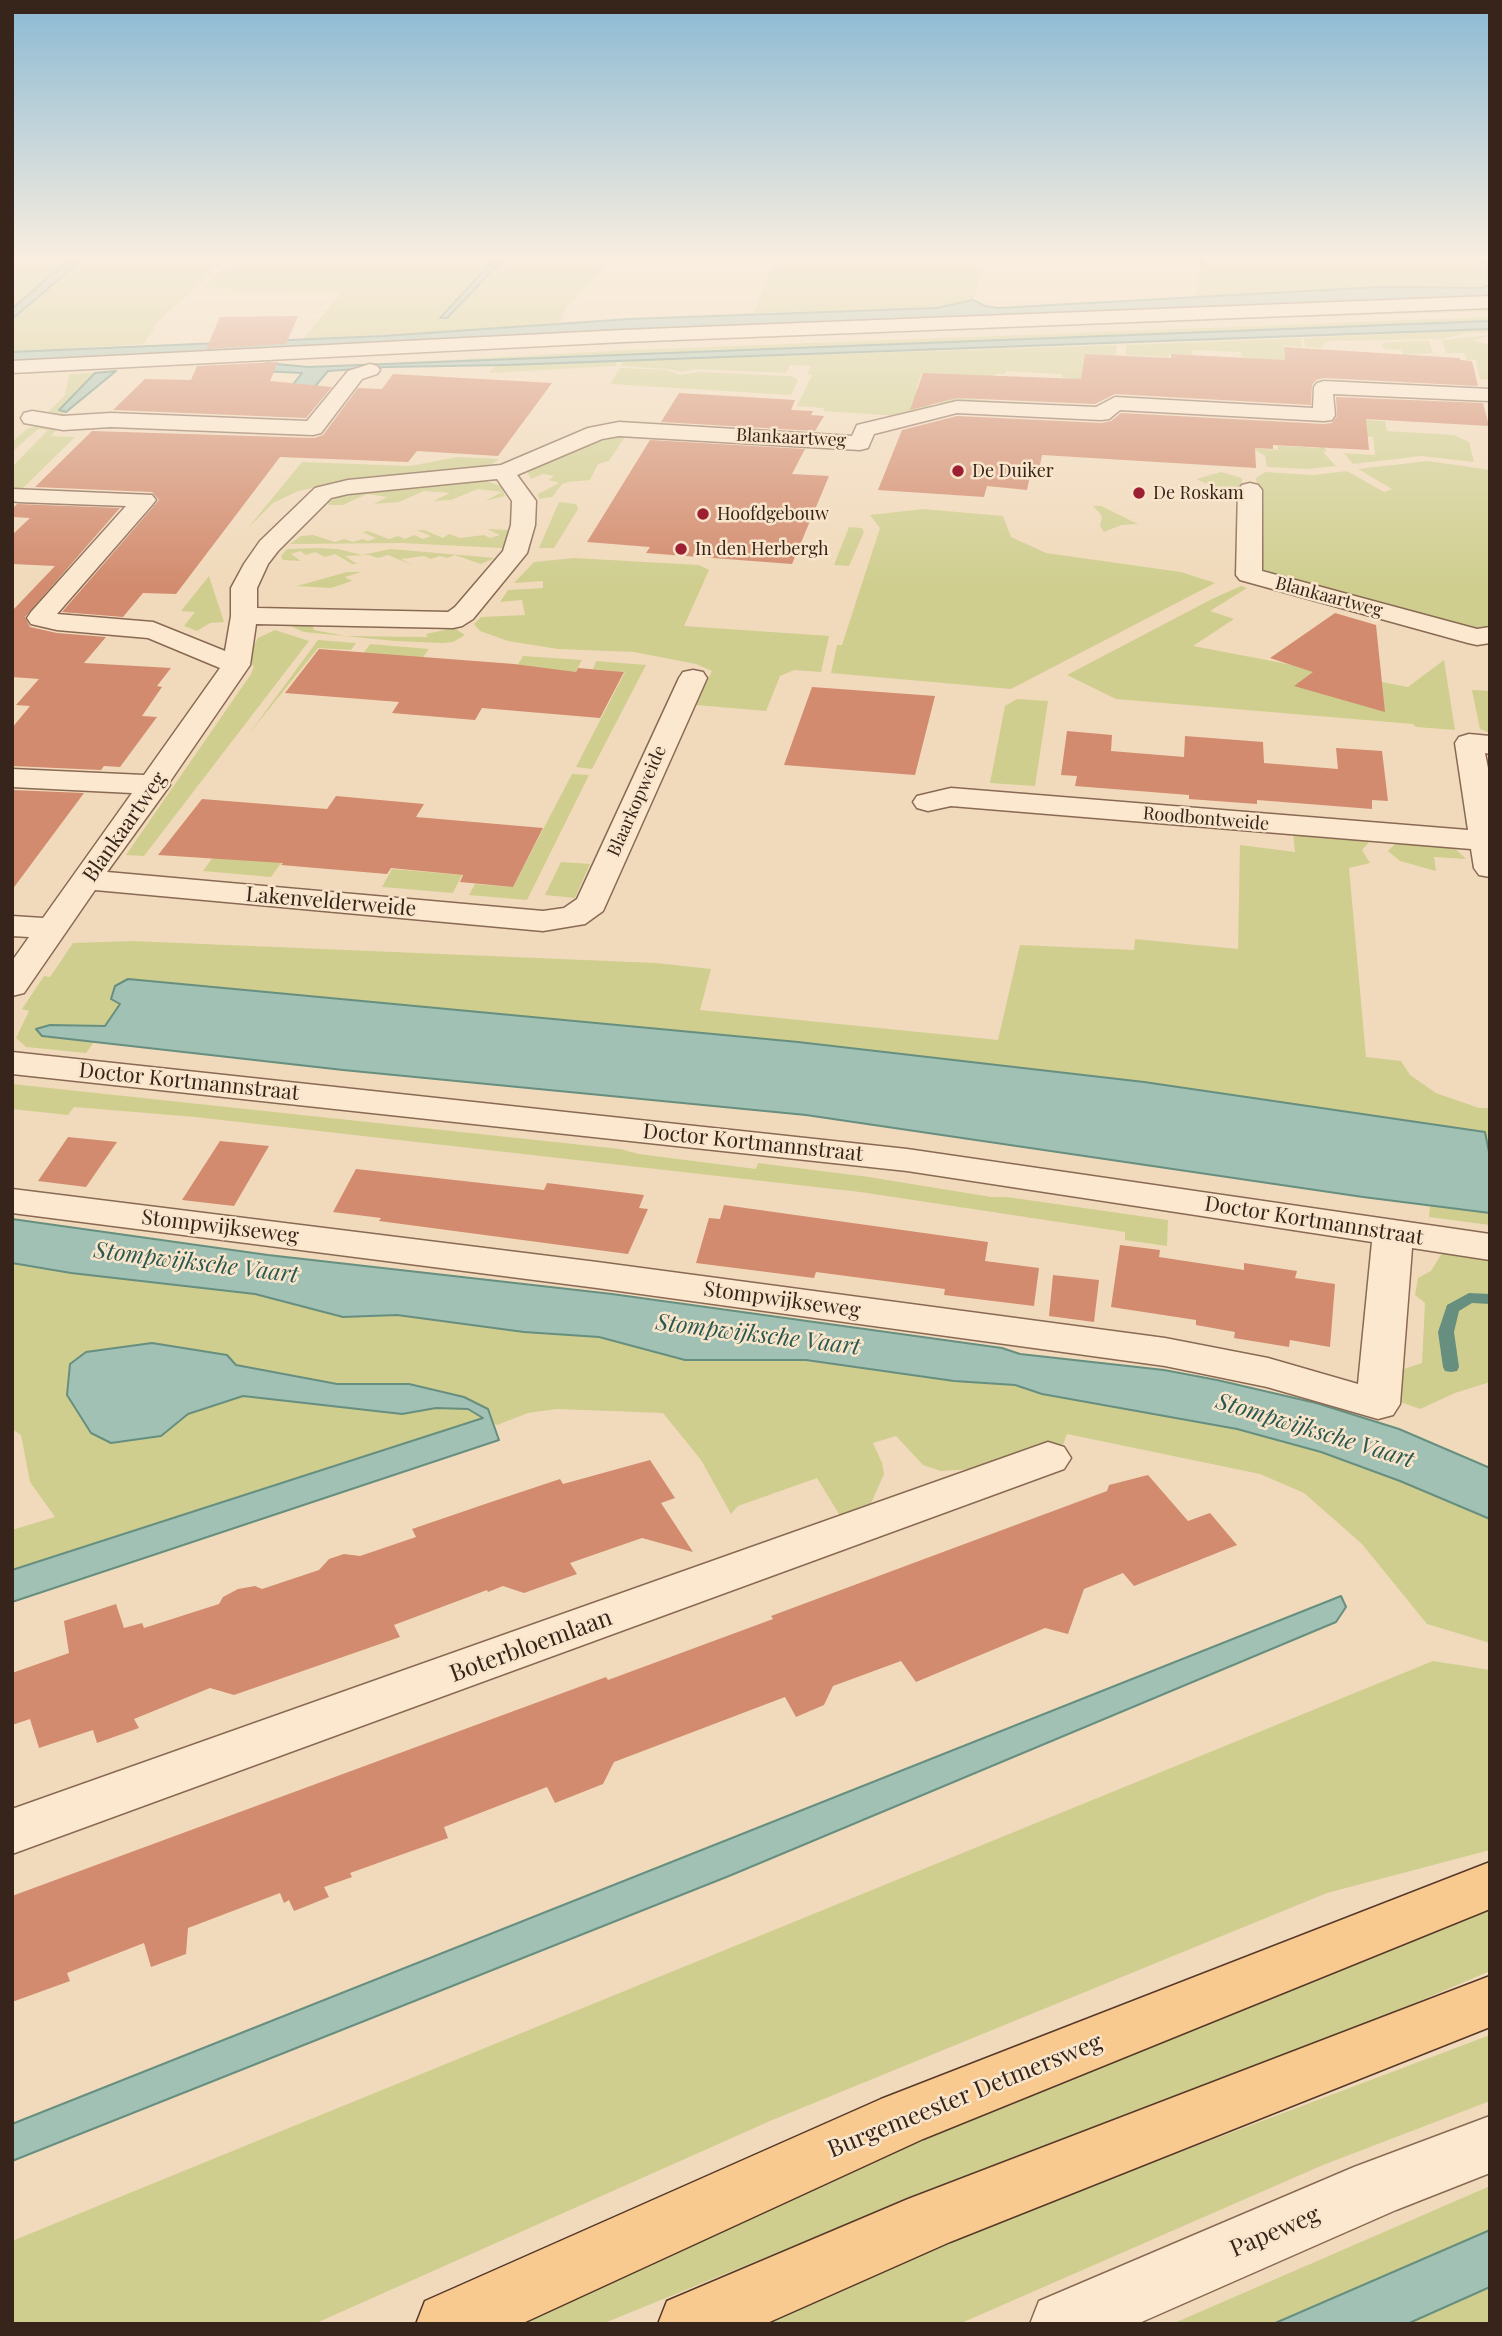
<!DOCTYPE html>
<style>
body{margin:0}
#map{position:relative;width:1502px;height:2336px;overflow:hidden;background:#f1dabb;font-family:"Playfair Display",serif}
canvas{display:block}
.frame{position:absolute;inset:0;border:14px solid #37241a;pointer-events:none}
</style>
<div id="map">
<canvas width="1502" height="2336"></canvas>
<div class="frame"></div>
</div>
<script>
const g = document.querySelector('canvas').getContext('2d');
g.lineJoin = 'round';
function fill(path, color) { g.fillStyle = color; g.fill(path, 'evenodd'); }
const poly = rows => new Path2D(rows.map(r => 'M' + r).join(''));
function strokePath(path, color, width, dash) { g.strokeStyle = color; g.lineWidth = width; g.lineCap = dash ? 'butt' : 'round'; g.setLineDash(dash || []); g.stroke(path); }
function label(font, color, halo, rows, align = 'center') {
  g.font = font + ' "Playfair Display",serif'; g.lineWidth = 5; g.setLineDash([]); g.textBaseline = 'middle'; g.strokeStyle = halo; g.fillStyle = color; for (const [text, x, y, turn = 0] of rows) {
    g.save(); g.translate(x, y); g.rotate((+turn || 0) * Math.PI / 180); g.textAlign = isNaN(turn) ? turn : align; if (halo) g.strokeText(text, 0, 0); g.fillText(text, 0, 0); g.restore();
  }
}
fill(poly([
 [12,259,69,259,12,309],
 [83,259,226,259,151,328,155,329,143,344,12,352,12,319],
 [233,259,612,259,565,309,559,325,303,339,342,292,201,289],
 [774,259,987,259,973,300,960,305,937,308,754,313],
 [1017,259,1487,259,1489,285,1482,288,1380,287,1194,299,1201,265,1016,261],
 [1490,306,1490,311,1015,327,315,357,757,334],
 [1490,317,1490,321,373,364,629,350],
 [1490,329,1490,332,1467,333,1442,339,1336,341,1326,342,1322,348,1305,347,1304,338],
 [1490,335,1474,341,1490,344,1490,380,1480,379,1476,360,1467,360,1464,353,1446,353,1442,340],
 [1301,338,1302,347,1284,346,1284,355,1312,357,1312,365,1242,357,1241,352,1192,350,1192,355,1169,354,1169,357,1126,355,1126,345],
 [1412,341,1429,341,1433,353,1403,355,1401,350,1383,349,1382,343],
 [1117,345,1116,355,1085,354,1083,366,1109,367,1106,383,1067,381,1068,378,1062,377,1062,374,1006,371,1005,374,995,374,994,377,953,397,1011,403,939,406,947,374,922,373,916,389,936,390,930,408,901,416,823,411,824,408,797,406,812,375,807,374,811,366,790,365,786,373,697,369,681,372,669,369,620,366,623,361],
 [617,361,616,366,489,373,495,366],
 [620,368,668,370,680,375,698,372,791,376,798,380,791,395,610,384],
 [95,373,59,410,70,417,48,412,65,395,69,374],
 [1338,418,1385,421,1387,431,1454,435,1469,442,1474,462,1421,456,1353,464,1344,453,1375,455,1373,437,1340,434],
 [35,426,57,429,51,436,75,437,21,490,12,494,12,467,48,430,38,429,12,452,12,442,27,429],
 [613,437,625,437,609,461,598,464,590,480,568,482,562,484,552,497,539,499,538,494,559,483,549,480,554,476,543,474,531,479,528,473,531,470,589,443,596,443],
 [1319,441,1327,451,1323,452,1336,466,1308,469,1267,467,1265,456,1252,448,1278,450,1278,446,1319,448],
 [457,457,499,459,488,467,338,483,298,491,273,503,247,529,302,462,410,466],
 [1428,461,1490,470,1490,626,1472,630,1264,575,1259,567,1259,505,1256,478,1265,472,1313,475,1347,471,1384,492,1392,489,1358,469],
 [1221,472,1242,478,1241,499,1196,479],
 [479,479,501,486,505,496,485,501,502,492,478,489,451,500,433,501,450,493,424,491,399,502,374,504,387,497,367,494,343,505,329,505,328,502,345,494],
 [559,502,576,504,578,509,554,548,539,548],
 [1093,506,1101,506,1138,524,1121,525,1104,532,1100,526,1102,516],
 [923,509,1003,516,1011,537,1046,553,1181,572,1215,583,1011,689,831,673,837,645,842,645,880,528,870,515],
 [849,527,862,528,864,532,849,566,834,565],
 [487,529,509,530,503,548,401,543,290,544,301,536,313,535,335,542,344,539,353,542,363,539,368,541,376,538,362,532,368,531,389,539,398,536,405,539,414,535,423,539,431,536,417,530,424,530,443,538,449,534,460,538,484,535,490,538,500,535],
 [319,548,338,549,362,555,391,549,495,558,481,564,455,555,447,558,440,556,431,559,424,556,401,559,412,565,388,555,378,558,369,555,345,556,357,564,352,564,335,554,325,557,315,552,306,555,300,551,291,554,301,561,283,560,281,556,287,549],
 [574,558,699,565,709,570,684,626,829,636,821,672,794,670,780,676,766,711,696,705,712,671,696,664,634,652,558,649,508,641,480,631,474,624,481,617,525,615,522,600,500,602,508,590,543,588,543,581,514,583,534,562],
 [347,572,361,572,345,577,352,581,331,588,297,586],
 [209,576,224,622,210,623,197,631,184,626,195,612,181,611],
 [1241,586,1247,588,1210,611,1234,619,1193,646,1408,687,1444,660,1455,730,1416,727,1413,724,1116,699,1067,675,1212,599],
 [312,624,314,630,345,636,428,637,426,634,454,628,465,635,453,642,442,643,395,641,304,632,290,626],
 [275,630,309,641,144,856,126,855,251,674,254,667,248,659,254,645,258,638],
 [318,640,356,643,351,650,318,648,248,735],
 [370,644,429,649,420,661,361,657],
 [523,656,582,660,575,673,516,668],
 [596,661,646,665,592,769,576,767,625,672,593,669],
 [1472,690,1490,691,1490,733,1480,729],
 [1017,699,1048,701,1035,786,990,783,1005,706],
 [572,774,589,775,527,900,469,895,475,884,513,887],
 [1293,833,1372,839,1362,850,1370,863,1349,868,1366,1057,1401,1061,1410,1075,1436,1093,1479,1108,1490,1108,1490,1157,1485,1132,1144,1082,798,1042,129,979,115,986,121,1004,105,1027,50,1025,42,1036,94,1042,86,1053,26,1047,16,1038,29,1011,22,1009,44,976,50,977,73,943,132,941,656,963,711,969,700,1010,998,1040,1020,945,1134,950,1135,939,1238,949,1240,845,1295,852],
 [1399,840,1451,845,1466,859,1434,857,1436,871,1400,861,1388,851],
 [216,853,284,859,271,877,203,871],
 [561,862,590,864,575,898,545,895],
 [392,869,462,875,453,893,382,887],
 [12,1084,620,1149,639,1154,756,1169,758,1163,869,1177,991,1197,1007,1197,1168,1220,1167,1246,1125,1240,1125,1232,860,1192,195,1117,74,1107,68,1115,12,1109],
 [1430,1206,1490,1213,1490,1225,1429,1217],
 [1442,1253,1490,1261,1490,1382,1455,1393,1420,1409,1398,1401,1404,1369,1422,1363,1425,1303,1415,1295,1418,1278,1431,1271],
 [12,1263,71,1273,255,1294,343,1317,397,1315,524,1332,599,1337,685,1360,806,1360,954,1381,1015,1385,1042,1394,1237,1429,1321,1452,1400,1481,1490,1519,1490,1643,1427,1624,1362,1544,1304,1493,1260,1474,1067,1434,1061,1450,1031,1447,971,1469,941,1471,923,1465,896,1436,873,1443,882,1463,884,1474,868,1510,842,1519,817,1478,738,1506,731,1514,701,1460,663,1413,557,1409,528,1413,497,1425,483,1418,12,1570,12,1530,55,1517,30,1482,21,1435,12,1429],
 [1433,1661,1490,1670,1490,1850,1327,1893,770,2121,314,2324,12,2324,12,2241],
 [1490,1909,1490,1971,1361,2026,963,2177,602,2324,514,2324,938,2131,1383,1949],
 [1490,2035,1490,2101,1323,2165,959,2324,748,2324,883,2264],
 [1490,2186,1490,2230,1273,2324,1172,2324],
 [1490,2287,1490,2324,1407,2324]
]), '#cfce8f');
const water = poly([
 [69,259,83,259,12,319,12,309,69,259],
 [495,259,503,259,447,318,440,318,495,259],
 [1487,259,1490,259,1490,298,12,363,12,352,382,336,630,319,937,308,973,300,985,306,998,308,1380,287,1482,288,1489,285,1487,259],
 [1490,321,1490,329,507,365,386,367,328,371,290,416,269,415,302,373,260,371,266,363,308,367,1490,321],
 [116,371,66,412,59,410,95,373,116,371],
 [128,979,798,1042,1144,1082,1485,1132,1490,1157,1490,1213,1363,1197,806,1115,343,1070,42,1036,36,1029,50,1025,105,1026,120,1004,111,999,115,986,128,979],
 [12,1219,268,1255,612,1294,1002,1348,1020,1354,1164,1370,1217,1380,1316,1403,1399,1429,1490,1468,1490,1519,1400,1481,1321,1452,1237,1429,1042,1394,1015,1385,954,1381,806,1360,685,1360,599,1337,524,1332,397,1315,343,1317,255,1294,71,1273,12,1263,12,1219],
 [152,1343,227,1355,236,1365,337,1384,409,1384,464,1397,488,1409,499,1440,12,1602,12,1570,483,1418,468,1409,436,1408,402,1414,243,1396,188,1414,161,1436,111,1443,91,1433,67,1395,70,1364,86,1352,152,1343],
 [1341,1596,1346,1607,1336,1622,729,1876,12,2161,12,2124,1341,1596],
 [1490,2230,1490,2287,1407,2324,1273,2324,1490,2230]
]);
fill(water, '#a0c1b3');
strokePath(water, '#678f80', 2);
fill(poly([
 [1199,259,1205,259,1204,266,1200,266,1199,259],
 [1469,1293,1490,1294,1490,1304,1472,1303,1459,1311,1454,1332,1459,1367,1457,1371,1451,1372,1445,1371,1443,1367,1438,1332,1447,1305,1469,1293]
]), '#678f80');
fill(poly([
 [298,316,286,344,206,349,220,317],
 [1284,347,1460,358,1460,360,1472,361,1478,386,1324,378,1316,380,1312,385,1311,405,1115,394,1095,404,957,398,910,410,923,373,1081,379,1085,354,1171,358,1171,354,1285,360],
 [278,362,270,381,332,387,306,418,113,410,145,379,191,380,197,366],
 [393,374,552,383,498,456,417,451,408,462,280,457,176,594,143,593,123,617,62,612,159,500,152,492,35,487,92,431,314,438,323,435,358,388,382,389],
 [679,393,795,400,791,410,813,411,811,415,824,416,815,431,661,422],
 [1336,397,1483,403,1489,426,1366,419,1369,450,1273,445,1273,449,1255,448,1256,468,1042,455,1039,470,1032,467,1027,490,987,486,984,497,878,490,902,430,957,416,1101,423,1111,421,1121,413,1324,424,1332,423,1337,416],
 [650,440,805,449,792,474,829,476,792,564,646,553,650,547,587,542],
 [17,504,120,508,25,617,30,627,57,633,106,637,84,663,171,668,157,686,162,687,142,716,157,717,120,767,104,766,101,770,12,766,12,728,30,706,16,705,39,679,12,677,12,611,55,566,12,564,12,535,30,518,12,517,12,509],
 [1335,613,1376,625,1385,712,1294,686,1313,672,1270,658],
 [319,649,514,664,576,672,578,668,624,672,600,718,482,708,475,720,392,713,399,702,285,693],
 [812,687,935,696,915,775,784,765],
 [1067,731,1112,735,1111,751,1184,757,1185,736,1263,742,1264,763,1338,769,1336,748,1382,751,1388,801,1372,800,1372,809,1257,800,1257,804,1189,799,1189,795,1075,786,1077,776,1061,775],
 [12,790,84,793,12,890],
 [336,796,424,804,416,817,543,828,513,887,460,882,463,875,391,868,387,874,281,865,283,863,158,855,202,799,327,809],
 [68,1137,117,1142,86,1187,38,1181],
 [220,1141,269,1146,234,1206,182,1200],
 [356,1169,544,1190,547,1183,644,1195,639,1208,648,1209,628,1254,379,1221,381,1218,333,1212],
 [724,1205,988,1242,985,1261,1039,1268,1034,1306,944,1295,945,1289,816,1272,814,1278,696,1263,709,1218,720,1219],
 [1120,1245,1160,1250,1159,1257,1244,1270,1244,1263,1297,1271,1295,1278,1335,1284,1330,1347,1290,1340,1289,1347,1234,1338,1235,1332,1196,1325,1196,1320,1111,1307],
 [1053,1275,1099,1280,1094,1322,1049,1316],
 [650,1460,675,1498,661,1503,693,1552,642,1538,570,1563,577,1574,524,1593,503,1586,488,1592,487,1590,394,1625,400,1637,234,1695,210,1688,134,1719,139,1728,97,1743,93,1730,39,1748,30,1719,12,1725,12,1673,69,1653,64,1621,116,1604,124,1628,142,1623,144,1628,219,1604,223,1597,238,1589,255,1586,262,1589,319,1570,329,1559,344,1554,360,1556,416,1537,412,1529,494,1501,560,1479,563,1484],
 [1148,1475,1188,1521,1210,1513,1237,1545,1134,1586,1123,1573,1084,1589,1068,1634,1045,1628,916,1682,901,1661,833,1686,824,1705,796,1717,785,1697,614,1762,603,1784,555,1803,547,1787,444,1827,448,1838,350,1873,352,1877,324,1887,329,1897,294,1911,289,1900,284,1903,280,1893,188,1928,186,1954,151,1967,144,1943,67,1973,70,1981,12,2002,12,1896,606,1677,608,1680,773,1619,771,1616,1107,1491,1109,1485]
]), '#d28b6e');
const street = poly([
 [1490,296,1490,308,623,342,12,373,12,361,623,330,1490,296],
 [370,364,377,366,380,370,377,374,362,379,321,433,313,435,111,427,63,430,24,423,21,418,24,413,32,411,63,416,111,413,307,421,348,371,370,364],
 [1324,381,1490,389,1490,401,1333,394,1335,415,1332,420,1324,421,1120,410,1109,419,1101,420,957,413,874,434,868,448,860,450,619,436,602,439,517,475,536,501,535,525,527,553,473,619,462,626,453,628,256,624,250,665,169,783,170,785,107,872,543,911,564,908,577,899,679,678,683,672,693,670,703,672,707,678,603,911,585,924,543,931,95,890,24,993,12,996,12,961,29,937,12,936,12,916,43,918,132,793,12,787,12,769,144,775,220,668,148,638,57,630,31,624,27,618,31,612,126,506,18,502,12,501,12,489,152,495,156,500,152,505,57,614,153,622,225,651,231,616,231,588,244,564,260,541,315,488,323,486,348,480,501,465,588,428,619,422,852,436,857,425,957,401,1096,407,1115,397,1313,408,1314,387,1317,383,1324,381],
 [497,479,512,501,511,525,503,551,455,607,448,612,257,608,257,588,268,564,278,551,331,498,348,494,497,479],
 [1250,483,1258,485,1262,490,1262,571,1477,629,1490,627,1490,643,1477,645,1468,643,1240,580,1236,575,1238,490,1242,485,1250,483],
 [1469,734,1490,736,1490,754,1485,753,1490,778,1490,877,1479,875,1474,868,1471,849,951,806,928,811,917,808,913,802,917,796,951,788,1468,830,1455,743,1459,737,1469,734],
 [12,1052,907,1149,1490,1234,1490,1260,1412,1248,1400,1404,1393,1415,1378,1419,1267,1387,1165,1366,597,1288,12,1213,12,1189,597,1262,1165,1338,1268,1358,1358,1384,1372,1242,907,1171,12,1074,12,1052],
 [1048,1442,1064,1447,1071,1458,1064,1469,12,1854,12,1809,1048,1442],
 [1490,2116,1490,2173,1396,2210,1137,2324,1030,2324,1039,2301,1354,2167,1490,2116]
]);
const primary = poly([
 [1490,1862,1490,1909,923,2139,521,2324,416,2324,425,2301,881,2099,1490,1862],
 [1490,1976,1490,2027,950,2242,765,2324,658,2324,667,2301,908,2199,1490,1976]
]);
strokePath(street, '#896954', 3);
strokePath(primary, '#563829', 3);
fill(street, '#fbe8cf');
fill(primary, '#f8ca8f');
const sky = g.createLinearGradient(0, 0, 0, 586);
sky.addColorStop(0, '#8bb9d3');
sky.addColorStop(0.44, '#f9eee0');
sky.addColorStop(1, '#f9eee000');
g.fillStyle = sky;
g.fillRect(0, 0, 1502, 586);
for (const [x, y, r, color] of [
 [958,471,7,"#9c2031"],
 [1139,493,7,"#9c2031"],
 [703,514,7,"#9c2031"],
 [681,549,7,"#9c2031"]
]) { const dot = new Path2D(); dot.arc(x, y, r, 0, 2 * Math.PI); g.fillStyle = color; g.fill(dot); strokePath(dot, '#f8e5cb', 2.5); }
label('18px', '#37241a', '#f8e5cb', [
 ["Blankaartweg",791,438,3],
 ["Blankaartweg",1329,597,15],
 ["Blaarkopweide",637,801,-66],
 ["Roodbontweide",1206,819,5]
]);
label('18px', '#37241a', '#f8e5cb', [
 ["De Duiker",972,471],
 ["De Roskam",1153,493],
 ["Hoofdgebouw",717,514],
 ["In den Herbergh",695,549]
], 'left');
label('21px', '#37241a', '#f8e5cb', [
 ["Blankaartweg",125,827,-55],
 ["Lakenvelderweide",331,902,5],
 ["Doctor Kortmannstraat",189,1082,6],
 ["Doctor Kortmannstraat",753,1143,6],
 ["Doctor Kortmannstraat",1314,1221,9],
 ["Stompwijkseweg",220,1227,7],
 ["Stompwijkseweg",782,1300,8]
]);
label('italic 23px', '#28584f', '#f8e5cb', [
 ["Stompwijksche Vaart",196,1263,7],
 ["Stompwijksche Vaart",758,1335,7],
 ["Stompwijksche Vaart",1315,1431,17]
]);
label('24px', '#37241a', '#f8e5cb', [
 ["Boterbloemlaan",531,1646,-20],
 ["Burgemeester Detmersweg",965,2096,-22],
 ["Papeweg",1275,2232,-23]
]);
</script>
